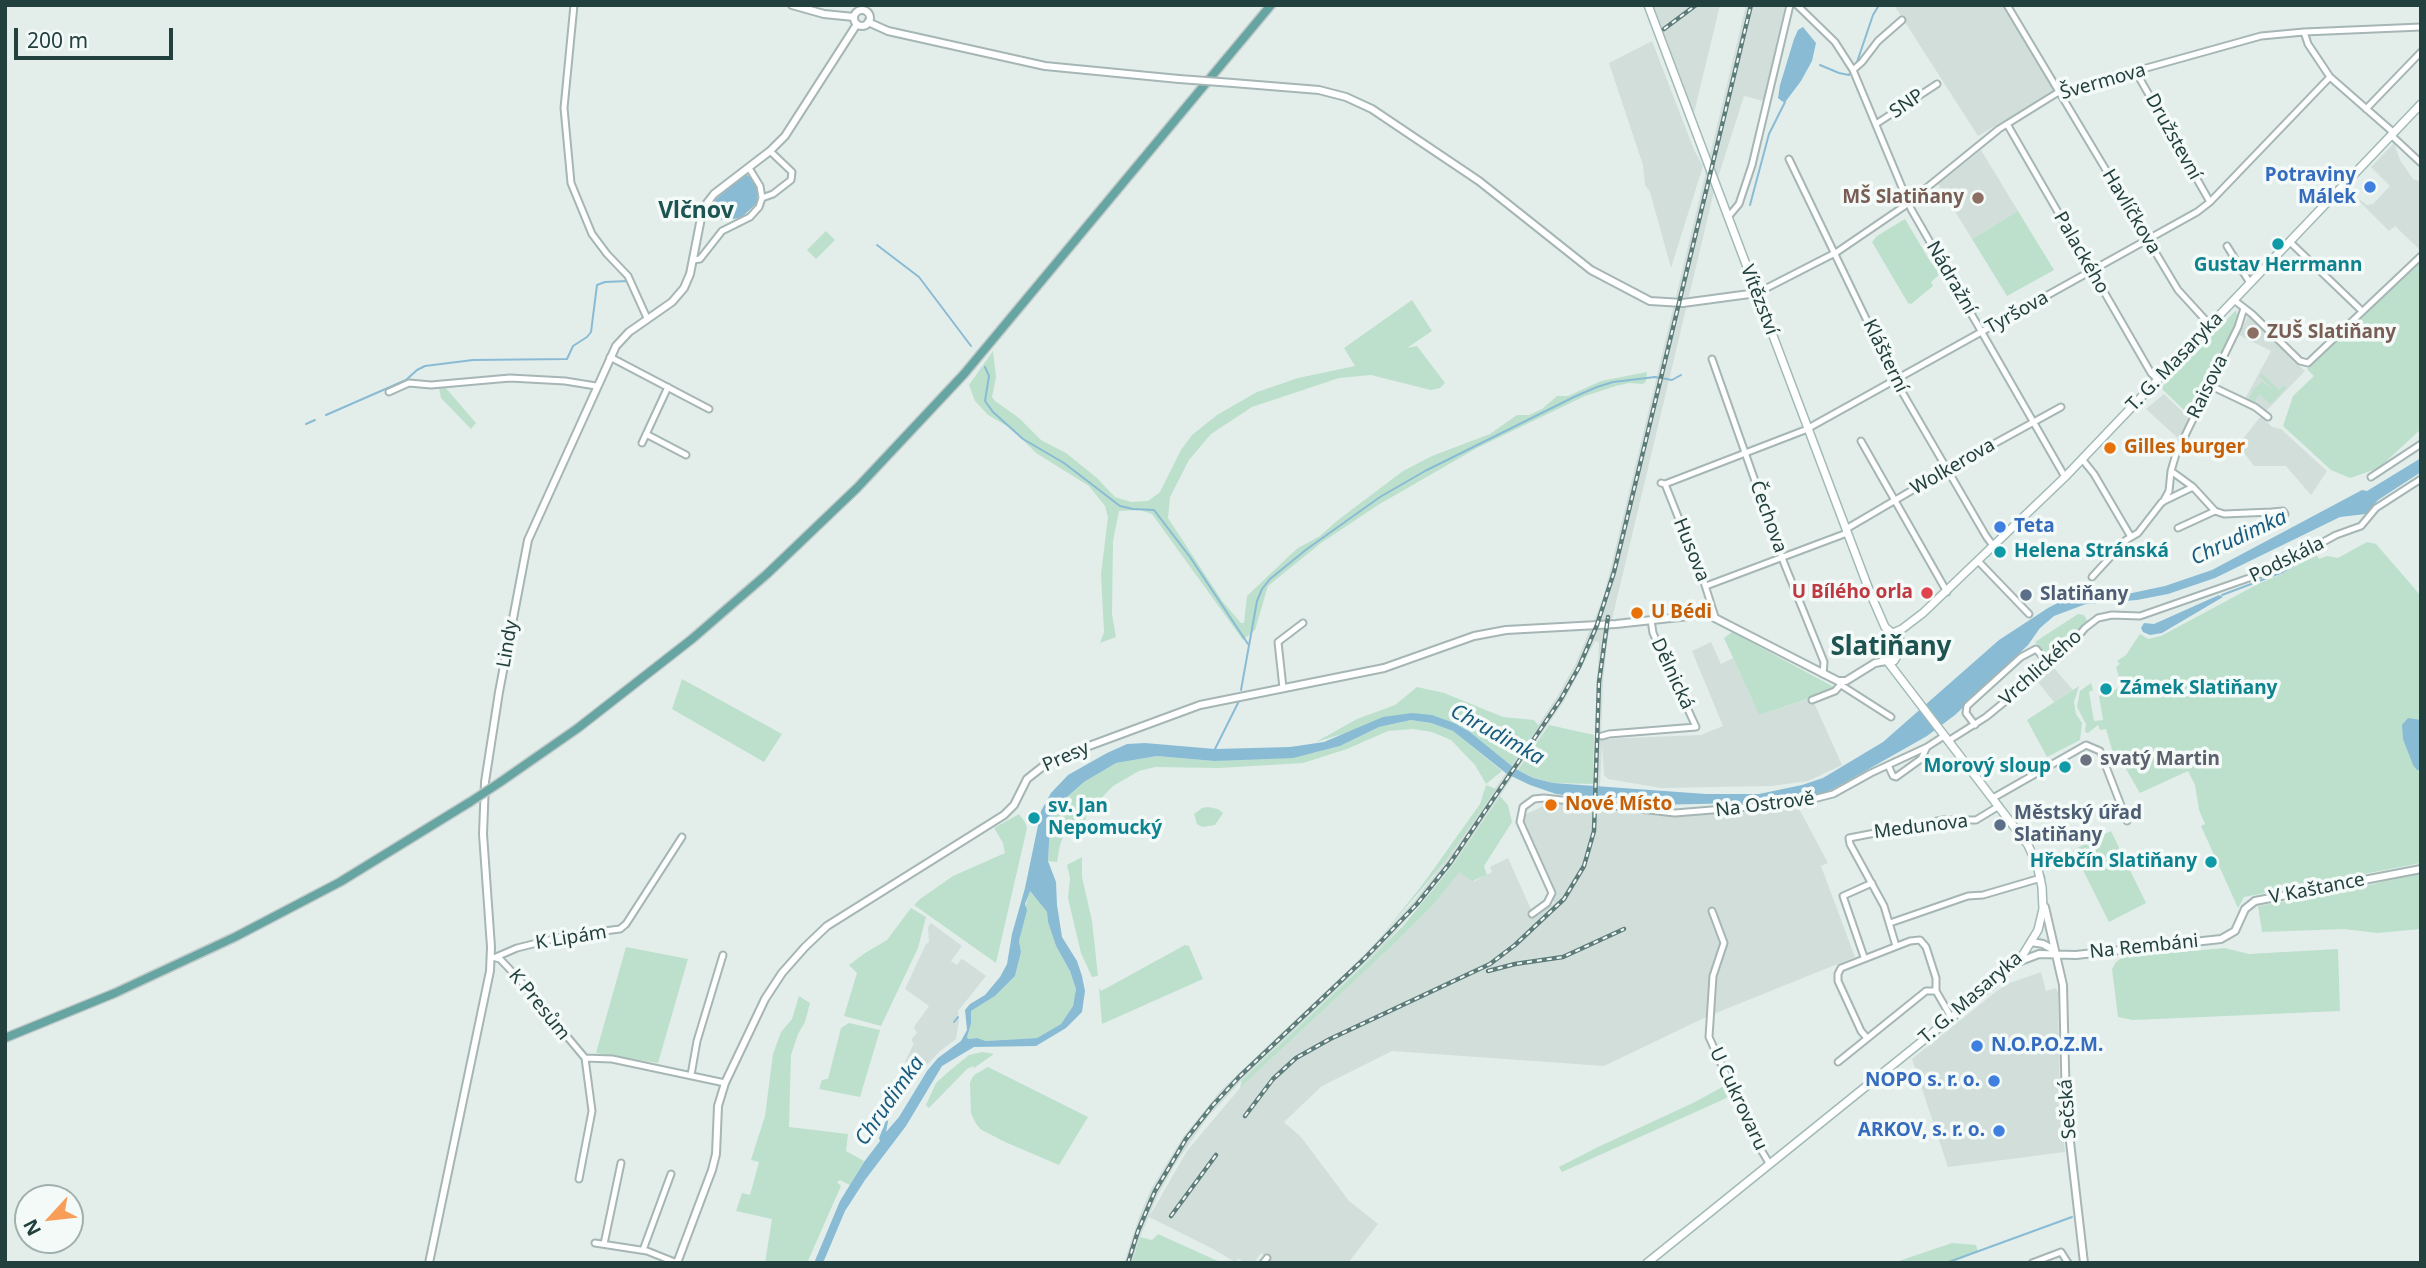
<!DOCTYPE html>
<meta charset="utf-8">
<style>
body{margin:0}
#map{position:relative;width:2426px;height:1268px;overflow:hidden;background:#e3eeeb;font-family:"Noto Sans",sans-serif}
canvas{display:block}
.frame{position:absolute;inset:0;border:7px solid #22403e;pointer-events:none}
.north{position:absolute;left:14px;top:1184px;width:70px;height:70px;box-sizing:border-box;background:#f4faf8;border:2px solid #a0b0ae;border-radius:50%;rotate:243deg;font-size:19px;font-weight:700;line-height:28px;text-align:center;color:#22403e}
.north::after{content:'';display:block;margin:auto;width:24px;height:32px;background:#f89e58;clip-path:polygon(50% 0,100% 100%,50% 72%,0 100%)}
.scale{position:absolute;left:14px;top:28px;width:159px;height:32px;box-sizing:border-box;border:4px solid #22403e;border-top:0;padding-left:9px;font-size:21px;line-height:24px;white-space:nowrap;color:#22403e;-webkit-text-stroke:5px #f4faf8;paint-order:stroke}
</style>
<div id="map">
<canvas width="2426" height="1268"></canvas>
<div class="frame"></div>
<div class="north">N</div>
<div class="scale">200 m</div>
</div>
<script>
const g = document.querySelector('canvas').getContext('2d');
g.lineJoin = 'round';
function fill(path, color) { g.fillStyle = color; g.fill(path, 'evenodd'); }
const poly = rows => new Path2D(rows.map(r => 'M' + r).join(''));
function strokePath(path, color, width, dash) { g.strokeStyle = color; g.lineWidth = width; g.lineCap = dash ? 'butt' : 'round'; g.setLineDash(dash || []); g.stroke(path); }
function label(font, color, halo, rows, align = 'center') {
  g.font = font + ' "Noto Sans",sans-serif'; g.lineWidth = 7; g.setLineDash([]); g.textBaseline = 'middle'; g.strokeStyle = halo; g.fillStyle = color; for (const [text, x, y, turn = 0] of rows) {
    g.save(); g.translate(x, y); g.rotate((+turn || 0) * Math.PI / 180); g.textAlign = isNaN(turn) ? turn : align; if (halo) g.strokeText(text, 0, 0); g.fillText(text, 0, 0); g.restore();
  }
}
fill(poly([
 [1653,5,1720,5,1694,113],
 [1746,5,1785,5,1763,101,1744,96,1715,187,1608,636,1603,682,1601,739,1701,735,1723,726,1692,651,1711,642,1721,664,1733,658,1759,715,1812,698,1842,765,1808,781,1772,786,1661,788,1608,779,1604,775,1602,745,1599,806,1680,815,1797,805,1828,863,1821,866,1855,957,1706,1017,1604,1066,1392,1051,1322,1086,1284,1122,1301,1137,1349,1201,1378,1224,1348,1263,1274,1263,1261,1253,1254,1263,1247,1263,1238,1259,1235,1262,1215,1250,1149,1217,1187,1151,1240,1088,1396,942,1434,904,1459,871,1475,881,1492,872,1490,867,1508,858,1535,918,1554,903,1553,899,1557,893,1522,816,1552,802,1592,806,1599,642,1595,641,1564,701,1453,865,1386,943,1242,1080,1207,1118,1174,1166,1159,1193,1140,1237,1132,1263,1124,1263,1139,1217,1151,1189,1183,1137,1222,1089,1362,957,1414,901,1446,860,1505,774,1557,697,1575,665,1602,601,1610,571],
 [1894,5,2004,5,2055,91,1978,136],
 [1652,41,1694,150,1703,166,1671,268,1650,192,1645,185,1643,165,1609,63],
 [2394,143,2400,160,2413,179,2418,181,2421,179,2420,250,2395,226,2389,231,2359,201,2360,200,2367,205,2373,204,2390,186,2371,167],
 [1981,150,2018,211,1972,239,1938,184],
 [2248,316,2305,371,2266,411,2245,399,2271,351,2239,335],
 [2164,394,2189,418,2179,439,2146,409],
 [2261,416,2272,427,2281,429,2327,471,2311,495,2286,466,2254,466,2238,445],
 [2053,667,2073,690,2054,702,2037,681],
 [931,923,962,946,951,961,957,965,961,959,964,960,986,976,958,1011,959,1020,956,1039,940,1051,922,1070,905,1062,914,1043,911,1040,917,1033,914,1027,929,1006,905,989,926,944,929,942,928,927],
 [2041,972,2046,991,2056,988,2058,993,2060,1109,2065,1152,1948,1167,1912,1059,1998,990,2010,983]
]), '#d1deda');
fill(poly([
 [2018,211,2054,270,2007,296,1972,239],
 [1905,219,1931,263,1935,261,1942,272,1931,282,1933,286,1911,304,1908,303,1872,242,1877,236],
 [826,231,835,240,816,259,807,250],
 [2421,262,2421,429,2379,468,2350,478,2331,470,2283,426,2293,396,2314,376,2307,369],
 [1412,300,1432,331,1407,348,1417,346,1445,383,1440,388,1431,390,1371,375,1339,378,1252,407,1211,434,1189,460,1170,497,1168,518,1223,602,1241,623,1244,623,1247,596,1289,556,1298,548,1320,536,1338,520,1403,471,1432,456,1490,434,1517,415,1529,415,1542,409,1557,396,1568,396,1601,381,1647,372,1646,381,1643,384,1629,383,1616,386,1585,396,1477,448,1378,505,1321,543,1268,586,1255,630,1243,640,1152,514,1140,510,1119,511,1113,541,1112,614,1116,637,1100,643,1104,632,1101,574,1108,517,1105,506,1089,486,1036,453,1012,429,988,415,975,401,969,385,993,351,996,377,992,397,995,401,1019,418,1041,440,1066,453,1097,478,1115,497,1131,502,1148,501,1160,492,1181,450,1192,435,1217,415,1257,392,1272,387,1298,378,1355,366,1344,348],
 [2236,310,2238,321,2195,408,2187,413,2161,388],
 [2262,374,2279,390,2284,385,2286,388,2271,404,2259,394,2254,403,2248,400,2253,390,2262,382,2274,390,2259,376],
 [445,387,476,423,471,429,441,398,439,388],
 [2367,542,2376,544,2421,596,2421,863,2244,897,2238,908,2201,826,2205,824,2199,810,2195,785,2188,771,2140,793,2126,769,2119,763,2122,759,2112,750,2106,729,2100,730,2098,725,2088,733,2085,732,2086,724,2077,707,2080,691,2091,683,2093,690,2089,692,2094,721,2103,720,2099,696,2122,687,2116,667,2120,664,2117,661,2126,655,2140,634,2148,639,2161,636,2258,584,2284,573,2316,554,2319,559,2327,556,2338,558],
 [2078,614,2084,615,2088,622,2062,653,2051,661,2035,642],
 [1732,632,1834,687,1832,691,1759,715,1724,638],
 [682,679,782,734,764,762,672,709],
 [2079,686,2074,702,2076,714,2082,723,2080,740,2047,757,2027,720],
 [1417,687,1444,693,1503,717,1534,720,1539,726,1511,766,1470,732,1454,723,1412,713,1316,742,1357,719,1395,705],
 [1411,720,1431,723,1453,731,1502,771,1486,784,1475,765,1451,740,1432,732,1413,729,1388,731,1347,749,1303,763,1219,768,1155,767,1139,771,1113,786,1088,812,1083,826,1075,831,1067,826,1060,845,1057,862,1048,861,1050,825,1060,803,1084,782,1116,763,1157,756,1214,761,1313,753,1340,746,1379,727],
 [1549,725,1594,735,1593,784,1553,783,1533,778,1518,770],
 [1486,785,1496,789,1446,860,1380,938,1423,884,1480,804],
 [1500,796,1508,805,1512,822,1484,866,1487,875,1472,881,1459,872,1434,904,1396,942,1240,1088,1242,1080,1367,962,1403,926,1453,865],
 [1208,807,1218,809,1223,813,1215,825,1202,827,1197,824,1194,814,1202,808],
 [1019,814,1025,822,1027,828,996,963,914,905,920,899,953,876,1005,853,1003,843,994,828],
 [2111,831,2146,903,2109,922,2073,850],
 [1082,857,1082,877,1092,921,1098,976,1092,977,1081,953,1068,898,1070,878,1067,865],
 [2421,873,2421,929,2377,933,2344,929,2262,932,2258,906,2356,888],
 [1029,890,1047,912,1048,922,1056,946,1070,971,1076,989,1073,1006,1061,1024,1037,1038,986,1041,977,1038,968,1039,967,1037,971,1024,971,1011,995,996,1015,976,1021,952,1019,941],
 [911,908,926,917,918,948,881,1026,844,1016,857,973,849,965,865,953,887,940],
 [1185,945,1189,946,1203,979,1102,1024,1099,988,1101,991],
 [626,947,688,959,658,1063,596,1053],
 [2225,948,2249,954,2338,949,2340,1011,2133,1020,2118,1017,2112,969,2116,962,2123,957],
 [799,996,810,1003,805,1022,798,1034,791,1055,789,1127,848,1134,846,1151,864,1161,850,1185,840,1180,837,1182,841,1186,807,1263,765,1263,772,1219,736,1211,742,1193,750,1195,759,1162,751,1160,765,1116,773,1054,781,1032,792,1019],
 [849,1023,880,1030,860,1097,819,1089,822,1080,828,1079,841,1028],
 [982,1052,994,1054,974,1068,973,1066,967,1069,929,1108,926,1105,936,1083,948,1072,969,1055],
 [988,1067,1088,1117,1059,1165,1005,1142,980,1129,975,1122,971,1113,970,1082,974,1075],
 [1724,1086,1730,1096,1720,1101,1562,1172,1560,1169,1559,1167,1598,1147,1695,1102],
 [1158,1234,1220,1262,1132,1263,1140,1237,1152,1240],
 [1952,1243,1976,1245,1978,1252,1950,1263,1893,1263]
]), '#bce0cc');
fill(poly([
 [1803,27,1816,43,1812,61,1801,81,1786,101,1783,102,1778,98,1780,85,1794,39,1798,30],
 [746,174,751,178,757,189,757,203,741,218,725,220,713,218,710,211,715,200],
 [2421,458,2421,472,2378,500,2366,514,2340,517,2215,578,2168,594,2137,600,2086,604,2054,616,2040,628,2028,645,1955,715,1927,736,1844,783,1827,792,1803,799,1784,802,1653,805,1612,797,1578,797,1556,794,1530,785,1507,774,1453,731,1431,723,1411,720,1379,727,1340,746,1293,758,1214,761,1157,756,1116,763,1084,782,1060,803,1050,825,1048,861,1056,882,1057,905,1062,937,1077,961,1082,976,1085,991,1082,1012,1066,1028,1036,1046,974,1047,942,1066,906,1126,865,1180,845,1211,823,1263,814,1263,840,1201,864,1162,880,1141,879,1138,890,1111,886,1132,899,1117,927,1071,938,1058,961,1041,967,1030,965,1010,970,1004,985,995,1000,977,1007,964,1012,934,1025,888,1041,811,1051,793,1068,775,1107,753,1127,744,1145,743,1215,749,1290,747,1324,742,1383,717,1412,713,1432,715,1454,723,1470,732,1514,768,1533,778,1553,783,1706,794,1759,794,1802,785,1823,778,1883,742,1999,640,2048,608,2073,595,2085,592,2132,593,2165,586,2212,570,2362,490,2367,491],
 [1030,891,1047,912,1048,922,1056,946,1070,971,1076,989,1073,1006,1061,1024,1037,1038,986,1041,977,1038,968,1039,967,1037,971,1024,971,1011,995,996,1015,976,1021,952,1019,941,1027,910,1025,904],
 [2219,595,2223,597,2162,633,2150,635,2143,632,2141,628,2144,623,2154,624],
 [2408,718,2421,720,2420,770,2417,770,2413,765,2403,739,2402,725]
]), '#89bbd5');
strokePath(poly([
 [1820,65,1839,73,1849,75,1850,73],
 [1856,65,1873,15,1879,5],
 [1750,205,1769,134,1785,102],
 [877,245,919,277,971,346],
 [985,367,989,376,985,401,993,412,1023,439,1064,463,1120,506,1133,509,1154,510,1190,557,1248,644],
 [326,415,406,380,417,370,425,366,473,360,567,359,573,346,587,337,591,332,597,285,605,282,628,281],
 [306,424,315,420],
 [2222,595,2283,572,2315,553],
 [1241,690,1257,601,1262,589,1270,579,1307,549,1380,497,1425,471,1574,397,1597,387,1613,382,1655,377,1672,380,1681,375],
 [1215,749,1239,701],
 [954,1022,958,1017],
 [1946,1263,2072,1217]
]), '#89bbd5', 2);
const minor = poly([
 [574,5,564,108,571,183,592,234,607,254,628,276,647,318],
 [1797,5,1835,42,1853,70,1911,209,2065,477],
 [2007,5,2178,290,2210,325],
 [2304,32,2308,44,2330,77,2394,133],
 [1853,70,1862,62,1878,41,1902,20],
 [2136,72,2210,202],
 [2366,109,2421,52],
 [1876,124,1937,84],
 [2007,124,2151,373,2158,380],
 [2391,135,2421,163],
 [1789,159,1898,385,1986,536,1994,547],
 [749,168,760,186,762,198],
 [1728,217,1739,204,1752,165,1790,5],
 [2290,242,2362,311],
 [2227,246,2250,283],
 [693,260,700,259,722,231,750,217,759,207,762,198,773,194,791,180,792,172,770,151],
 [1757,293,1837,252,1903,207,1999,129,2057,93,2261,36,2304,32,2421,27],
 [2234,300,2252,314,2300,361,2308,363,2421,256],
 [610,357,709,409],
 [1712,359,1784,563,1824,662,1823,674],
 [2209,385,2255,407,2268,417],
 [389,392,409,383,431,385,510,378,565,381,596,386],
 [646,434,686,455],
 [1861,441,1947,592],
 [642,443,668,387],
 [2082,459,2094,474,2131,537],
 [2171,471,2176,454,2238,327,2244,308],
 [2371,477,2421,444],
 [1661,483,1665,484,1805,430,2197,212,2210,202,2330,77],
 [1665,484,1704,582,1715,617],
 [2163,502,2169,491,2171,471,2193,487],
 [2215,511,2224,514,2272,512,2283,517,2285,514,2283,511,2272,512],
 [1846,529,1950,468,2061,407],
 [1979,562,2029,614],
 [2092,577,2126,540,2138,533,2162,502,2193,487,2215,511,2178,528],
 [1706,586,1847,533],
 [1841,685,1891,717],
 [1283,688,1278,642,1303,623],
 [1812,700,1835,691,1842,683],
 [1975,725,1966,713,1967,706,2021,657,2036,649,2049,664],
 [1602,736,1609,734,1696,727,1653,633,1651,620],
 [1948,741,1986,717,2063,654,2085,628,2098,618,2112,615,2140,616,2272,570,2336,535,2361,526,2376,508,2421,479],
 [1888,765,1893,776,1896,777,1921,759,1927,747],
 [1993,798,2086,745,2100,751,2127,821],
 [1712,911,1724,943,1713,976,1709,1037,1757,1143,1769,1163],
 [1532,914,1547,903,1552,893,1520,822,1523,807,1534,799,1544,798,1675,813,1798,803,1833,794,1871,773,1927,747,1944,736],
 [1890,923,1968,896,1983,895,2041,878],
 [1896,946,1884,906,1850,844,1849,838,1943,820,1976,820,1999,806],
 [492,957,500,959,519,979,585,1058,612,1059,725,1083],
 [496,957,517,948,565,936,620,929,626,924,682,837],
 [1864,957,1843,896,1872,883],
 [1936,991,1951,1017],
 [1867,1038,1861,1031,1838,981,1838,974,1841,968,1910,941,1920,940,1926,947,1936,978,1936,991],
 [1838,1062,1926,991,1936,991],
 [691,1075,697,1041,723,955],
 [579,1179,592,1111,585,1058],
 [595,1243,647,1251,677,1263],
 [604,1244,621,1163],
 [643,1250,671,1174],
 [1263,1263,1267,1258],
 [2032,1263,2061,1252,2068,1263]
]);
const tertiary = poly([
 [792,5,824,14,854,17],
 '854 18a8 8 0 1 1 16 0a8 8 0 1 1-16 0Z',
 [868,22,888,31,1045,66,1179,79],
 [1233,83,1319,90,1346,97,1372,109,1479,181,1591,270,1650,301,1683,303,1757,293],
 [2045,907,2063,985,2066,1107,2084,1263],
 [2031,942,2043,944,2054,950],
 [2018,962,2039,954,2076,955,2221,939,2235,931,2245,909,2255,901,2421,869],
 [429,1263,490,971,491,947,483,834,485,782,499,692,528,540,616,346,629,332,672,302,684,288,690,274,701,218,707,203,714,194,770,151,785,136,857,24],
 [677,1263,712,1170,716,1154,718,1106,725,1083,765,999,782,973,805,947,827,926,1004,815,1014,805,1027,779,1051,760,1200,705,1384,668,1474,636,1506,630,1616,624,1707,614,1838,681,1846,681,1875,663,1886,661]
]);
const secondary = poly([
 [1648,5,1871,595,1885,627,1892,633],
 [1893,633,1902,629,1923,613,2065,477,2421,104],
 [1894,633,1900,640,1897,656,1894,661,1888,662,1882,655,1885,639,1888,634,1894,633],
 [1647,1263,1998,980,2021,958,2038,930,2043,909,2042,887,2037,865,2028,845,1888,662]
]);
const primary = poly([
 [499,783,578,728,692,639,767,574,857,488,964,374,1271,5],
 [5,1038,115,993,235,937,340,882,470,802]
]);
strokePath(minor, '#a5b6b4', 9);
strokePath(tertiary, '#a5b6b4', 10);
strokePath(secondary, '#a1bab6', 10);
strokePath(primary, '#c1cac9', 11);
strokePath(minor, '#fff', 5);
strokePath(tertiary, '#fff', 6);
strokePath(secondary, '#fff', 7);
strokePath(primary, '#66a5a1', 8);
const rail = poly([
 [1664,29,1696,5],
 [1488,971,1515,964,1563,957,1624,929],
 [1245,1116,1273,1079,1296,1058,1330,1039,1490,964,1515,945,1564,899,1584,866,1594,831,1599,682,1608,617],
 [1171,1216,1216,1155],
 [1128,1263,1138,1231,1155,1191,1186,1139,1213,1105,1239,1077,1364,959,1417,904,1450,863,1479,820,1561,699,1579,667,1597,625,1614,572,1751,5]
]);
strokePath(rail, '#5d7c79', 4.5);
strokePath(rail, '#f4faf8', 2, [5]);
const tertiaryBridge = poly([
 [1179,79,1233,83]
]);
const primaryBridge = poly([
 [470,802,499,783]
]);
strokePath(tertiaryBridge, '#a5b6b4', 10, []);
strokePath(primaryBridge, '#c1cac9', 11, []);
strokePath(tertiaryBridge, '#fff', 6);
strokePath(primaryBridge, '#66a5a1', 8);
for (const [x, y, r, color] of [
 [2370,187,7,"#3f7fe0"],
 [1978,198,7,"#8d6e63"],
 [2278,244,7,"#0f9aa8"],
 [2253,333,7,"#8d6e63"],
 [2110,448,7,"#e8710a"],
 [2000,527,7,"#3f7fe0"],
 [2000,552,7,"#0f9aa8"],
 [1927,593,7,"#e0444e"],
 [2026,595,7,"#5c6f8a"],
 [1637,613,7,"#e8710a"],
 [2106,689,7,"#0f9aa8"],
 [2086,760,7,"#6b7280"],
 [2065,767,7,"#0f9aa8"],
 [1551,805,7,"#e8710a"],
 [1034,818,7,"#0f9aa8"],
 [2000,825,7,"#5c6f8a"],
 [2211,862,7,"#0f9aa8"],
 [1977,1046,7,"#3f7fe0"],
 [1994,1081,7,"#3f7fe0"],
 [1999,1131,7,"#3f7fe0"]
]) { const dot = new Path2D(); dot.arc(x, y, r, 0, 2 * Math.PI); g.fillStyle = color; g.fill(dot); strokePath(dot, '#f4faf8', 2.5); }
label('19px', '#22403e', '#f4faf8', [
 ["Švermova",2103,82,-16],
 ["SNP",1907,104,-34],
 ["Družstevní",2173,137,61],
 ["Havlíčkova",2131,212,59],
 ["Palackého",2081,253,60],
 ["Nádražní",1951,278,60],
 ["Vítězství",1759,300,69],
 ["Tyršova",2017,313,-29],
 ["Klášterní",1885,356,64],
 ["T. G. Masaryka",2175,362,-46],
 ["Raisova",2208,387,-64],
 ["Wolkerova",1953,467,-30],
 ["Čechova",1768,517,70],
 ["Husova",1691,550,68],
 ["Podskála",2287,560,-26],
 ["Lindy",508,644,-80],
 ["Vrchlického",2041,668,-42],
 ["Dělnická",1672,674,65],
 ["Presy",1066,757,-24],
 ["Na Ostrově",1765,805,-7],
 ["Medunova",1921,827,-7],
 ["V Kaštance",2317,889,-11],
 ["K Lipám",571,938,-9],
 ["Na Rembáni",2144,947,-6],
 ["T. G. Masaryka",1971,998,-41],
 ["K Presům",539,1005,51],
 ["U Cukrovaru",1738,1099,65],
 ["Sečská",2068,1109,-94]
]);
label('bold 19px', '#366cbe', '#f4faf8', [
 ["Potraviny",2356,176],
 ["Málek",2356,198],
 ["Teta",2014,527,"left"],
 ["N.O.P.O.Z.M.",1991,1046,"left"],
 ["NOPO s. r. o.",1980,1081],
 ["ARKOV, s. r. o.",1985,1131]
], 'right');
label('bold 19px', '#785e54', '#f4faf8', [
 ["MŠ Slatiňany",1964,198],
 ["ZUŠ Slatiňany",2267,333,"left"]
], 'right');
label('bold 19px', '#0d838f', '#f4faf8', [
 ["Gustav Herrmann",2278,266,"center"],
 ["Helena Stránská",2014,552],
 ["Zámek Slatiňany",2120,689],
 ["Morový sloup",2051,767,"right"],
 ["sv. Jan",1048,807],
 ["Nepomucký",1048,829],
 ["Hřebčín Slatiňany",2197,862,"right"]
], 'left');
label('bold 19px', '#c56008', '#f4faf8', [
 ["Gilles burger",2124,448],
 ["U Bédi",1651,613],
 ["Nové Místo",1565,805]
], 'left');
label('bold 19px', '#be3a42', '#f4faf8', [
 ["U Bílého orla",1913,593]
], 'right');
label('bold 19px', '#4e5e75', '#f4faf8', [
 ["Slatiňany",2040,595],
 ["Městský úřad",2014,814],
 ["Slatiňany",2014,836]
], 'left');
label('bold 19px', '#5b616d', '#f4faf8', [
 ["svatý Martin",2100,760]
], 'left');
label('italic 21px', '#195b7f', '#f4faf8', [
 ["Chrudimka",2239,538,-25],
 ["Chrudimka",1497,735,29],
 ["Chrudimka",890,1101,-55]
]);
label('bold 23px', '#1d5351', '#f4faf8', [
 ["Vlčnov",696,211]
]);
label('bold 26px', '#1d5351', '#f4faf8', [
 ["Slatiňany",1891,648]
]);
</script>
